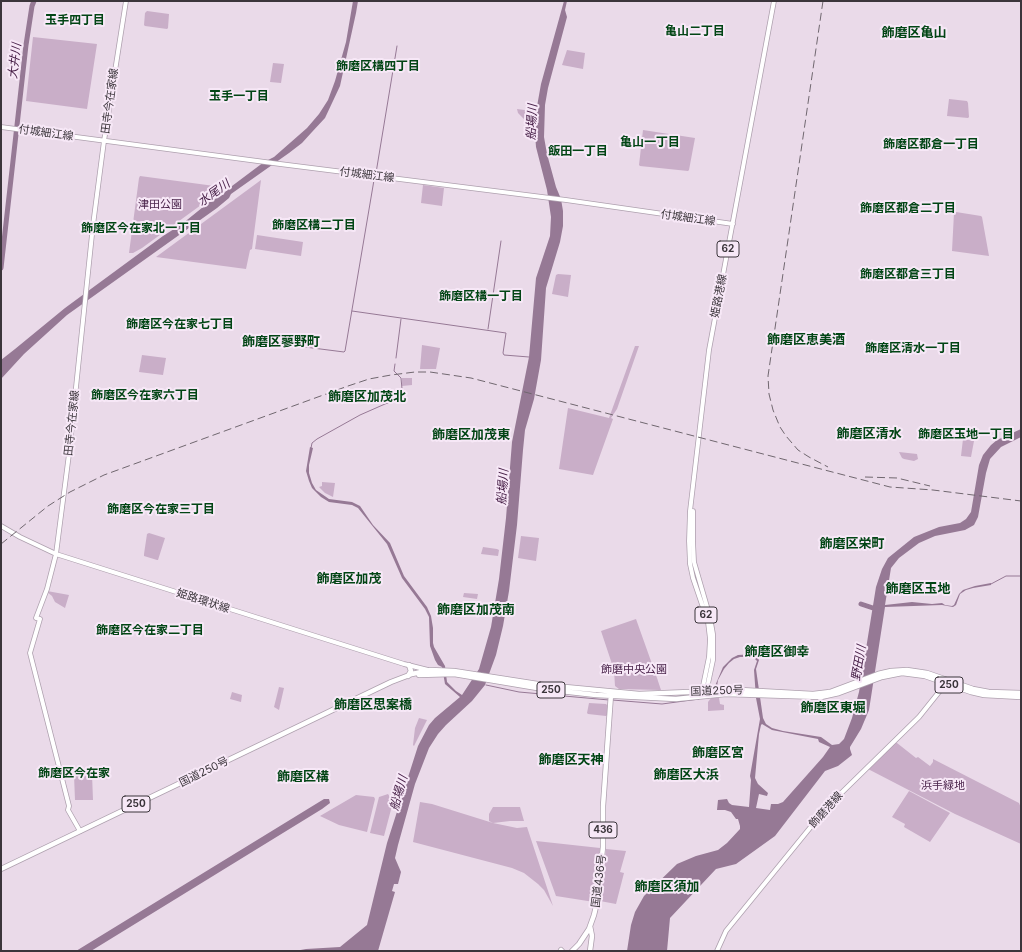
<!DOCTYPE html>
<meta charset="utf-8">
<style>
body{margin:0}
#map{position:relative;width:1022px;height:952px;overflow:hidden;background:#eadae9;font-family:Inter,sans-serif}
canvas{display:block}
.frame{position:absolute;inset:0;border:2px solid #3b353b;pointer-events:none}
</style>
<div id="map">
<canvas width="1022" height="952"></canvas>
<div class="frame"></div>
</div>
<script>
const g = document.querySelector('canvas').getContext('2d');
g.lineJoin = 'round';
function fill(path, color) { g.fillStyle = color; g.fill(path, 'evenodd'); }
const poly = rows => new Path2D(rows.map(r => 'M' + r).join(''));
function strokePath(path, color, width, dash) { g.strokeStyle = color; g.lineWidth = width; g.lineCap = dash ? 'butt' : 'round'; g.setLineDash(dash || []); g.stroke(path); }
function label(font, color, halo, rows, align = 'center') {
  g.font = font + ' Inter,"Noto Sans JP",sans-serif'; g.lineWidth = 4; g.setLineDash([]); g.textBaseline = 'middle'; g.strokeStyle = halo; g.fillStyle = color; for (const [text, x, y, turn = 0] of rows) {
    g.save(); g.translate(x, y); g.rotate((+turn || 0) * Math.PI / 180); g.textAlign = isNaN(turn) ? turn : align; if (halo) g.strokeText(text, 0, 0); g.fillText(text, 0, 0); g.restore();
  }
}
fill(poly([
 [147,11,169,14,168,28,167,29,145,26,144,25,145,13],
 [33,37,97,44,87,109,26,101],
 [567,50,585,53,583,69,562,65],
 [273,63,284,64,281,83,270,82],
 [949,99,967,101,968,103,969,117,968,118,947,116],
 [517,109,532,111,532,134,524,119,518,113],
 [643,130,695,138,689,170,688,171,640,166,639,165],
 [140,176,222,187,223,189,142,248,133,253,129,253,139,178],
 [261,180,252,249,250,250,246,269,156,257],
 [423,185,444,188,442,206,421,203],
 [956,212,981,216,982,217,989,256,952,251,954,213],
 [257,235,303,242,301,256,255,249],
 [558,274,571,275,568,297,552,294,556,275],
 [422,345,440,348,436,369,420,369],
 [635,346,639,346,617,409,611,418,613,419,593,475,559,469,568,408,609,418],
 [142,355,166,358,163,375,139,372],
 [402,378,412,378,412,385,402,386],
 [963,439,974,441,971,457,961,456],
 [899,452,917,454,918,459,914,461,904,459,902,458],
 [322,482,335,483,333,497,325,493,319,487,322,486],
 [149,533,165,538,158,560,157,560,144,556,144,554,147,534],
 [521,536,539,538,536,561,518,558],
 [483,547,497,549,499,550,498,556,481,554],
 [47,591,69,595,65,608,55,602,52,596,47,592],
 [464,593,478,594,477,599,463,597],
 [636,619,657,678,661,690,619,689,615,686,614,670,601,631],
 [279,687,284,688,279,710,274,707],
 [232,692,242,695,241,702,230,699],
 [711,698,719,698,720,704,724,705,724,710,708,711,708,702],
 [589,703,606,704,608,706,607,715,606,716,588,714,587,713],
 [419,718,427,720,414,746,413,745,415,728],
 [895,743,897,743,916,758,918,757,930,766,933,762,933,759,1019,803,1021,808,1021,844,955,814,868,769],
 [92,774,93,800,75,800,74,775],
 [909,791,950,813,930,842,904,827,905,824,892,817],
 [388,794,393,802,384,836,370,833,379,797],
 [356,795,374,797,375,799,367,832,339,825,320,816],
 [420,802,432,804,493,823,489,821,489,814,493,807,520,807,524,821,510,821,493,823,517,828,527,827,553,906,544,890,538,884,524,873,512,868,413,842],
 [536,841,600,848,594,902,556,896],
 [606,849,626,851,620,872,624,873,616,904,600,901]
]), '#c9aec8');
fill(poly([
 [353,1,358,1,356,13,340,86,325,118,312,132,302,143,289,153,231,194,229,198,217,208,67,315,24,354,1,379,1,360,15,349,65,308,163,236,182,224,208,203,222,195,228,189,264,162,274,157,307,128,319,114,328,100,335,81,346,42],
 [564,1,567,1,565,10,567,17,548,88,545,105,544,137,547,154,556,187,561,199,563,211,563,226,560,242,546,288,541,360,534,399,525,430,523,450,517,525,509,591,503,626,496,655,485,685,472,701,446,725,438,734,429,748,415,784,398,845,395,858,401,872,398,884,394,884,392,891,395,892,378,951,295,951,306,949,340,947,367,925,387,843,418,746,429,725,435,718,460,697,445,684,442,667,438,665,435,660,430,646,429,617,425,609,402,578,387,544,358,508,352,505,329,502,321,497,312,488,309,481,306,471,310,447,313,448,309,465,309,473,312,483,316,490,329,499,352,502,360,506,373,525,390,543,404,576,427,607,431,616,433,628,433,643,434,647,445,666,447,682,456,691,462,695,479,669,491,627,499,579,506,518,512,442,529,357,536,278,550,236,551,217,547,190,536,147,534,119,536,112,541,84],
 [1021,429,1021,437,1001,447,990,459,986,473,978,517,974,525,965,530,935,536,919,543,899,558,891,568,885,605,912,602,932,604,942,603,945,605,952,606,954,605,959,594,963,590,975,586,991,583,991,585,973,588,966,590,960,594,956,605,953,607,942,605,885,607,869,710,861,729,850,747,850,749,852,755,838,766,825,771,775,836,736,864,716,869,670,918,667,951,627,951,631,925,635,912,644,896,677,864,696,856,718,850,727,843,740,829,740,826,738,819,736,819,731,812,725,810,717,810,718,800,727,799,729,803,732,805,749,807,751,780,750,776,760,719,756,698,754,670,757,661,753,657,740,657,734,659,729,663,724,669,718,680,717,687,715,686,723,667,732,658,738,655,755,654,759,660,756,669,763,718,766,724,772,728,783,731,821,737,832,745,839,744,844,739,852,718,859,692,876,587,882,569,888,558,914,537,939,527,960,523,966,519,971,512,979,465,983,455,991,445,997,440],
 [762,724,772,730,818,739,819,742,830,747,823,757,783,802,778,804,771,804,770,810,756,808,759,794,767,796,768,793,758,784,755,778,759,734,761,725],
 [324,799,329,799,330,803,322,809,91,951,76,951]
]), '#967995');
strokePath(poly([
 [376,173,397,46],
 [352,311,506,333,503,353,504,355,529,357],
 [488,329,501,241],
 [297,346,344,352,345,351,374,180],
 [396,358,401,319],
 [395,364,394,371,401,378,402,389],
 [311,448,312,443,317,439,360,415,385,404,399,399,402,398,402,393],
 [991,584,1006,576,1021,576],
 [486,685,519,692,609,700],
 [612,700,662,704,699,699]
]), '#967995', 1);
strokePath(poly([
 [1,268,26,45,32,6,34,1],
 [861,604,879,610]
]), '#967995', 5);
const major = poly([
 [1,127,280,164,566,200,733,224],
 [693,511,693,541,694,562,710,617,713,634,713,660,706,693],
 [1,526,20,537,56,554,404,664,428,670],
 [704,694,703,686,709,657,710,639,708,622,693,578,690,564,689,541,690,511,709,350,774,1],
 [80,831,68,810,69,806,30,653,40,619,36,618,47,589,56,554,69,454,93,225,104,141,126,1],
 [717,951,726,931,827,807,919,717,947,682]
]);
const highway = poly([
 [419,675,454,674,543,689,596,695,676,699,726,694,821,697,839,693,882,677,902,673,925,676,971,692,984,695,1021,697],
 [408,676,411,671,409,665],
 [1,869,391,682,412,674,430,670,454,671,544,685,639,694,740,690,813,694,830,692,878,674,891,671,907,670,927,673,973,689,989,692,1021,693],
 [561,950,562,951],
 [572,951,579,944,589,929,594,915,597,902,603,847,603,806,611,694],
 [590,951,592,936,590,926]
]);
strokePath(major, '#aea0ae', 5.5);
strokePath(highway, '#aea0ae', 6);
strokePath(major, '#fff', 4);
strokePath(highway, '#fff', 4.5);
strokePath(poly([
 [823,1,768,376,769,394,773,410,780,427,786,436,798,450,809,457,828,467],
 [865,477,897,478,930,486],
 [1,544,48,506,70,492,104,475,348,386,369,379,391,375,415,372,430,372,471,378,890,487,933,490,1021,501]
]), '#70676f', 1, [8, 4]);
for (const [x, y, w] of [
 [728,249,22],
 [706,615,22],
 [949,685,28],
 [551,690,28],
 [136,804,28],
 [603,830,28]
]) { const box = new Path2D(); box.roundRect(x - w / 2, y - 8, w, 16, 3); g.fillStyle = '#f7e8f7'; g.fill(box); strokePath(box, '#3b353b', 1); }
label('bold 10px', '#3b353b', null, [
 ["62",728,249],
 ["62",706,615],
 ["250",949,685],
 ["250",551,690],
 ["250",136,804],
 ["436",603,830]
]);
label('11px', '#3b353b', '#f7e8f7', [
 ["田寺今在家線",110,101,-82],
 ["付城細江線",46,133,8],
 ["付城細江線",367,175,7],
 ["付城細江線",688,218,8],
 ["姫路港線",719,296,-79],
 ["田寺今在家線",72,423,-84],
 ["姫路環状線",203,601,18],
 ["国道250号",717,691,-2],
 ["国道250号",204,772,-26],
 ["飾磨港線",826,810,-48],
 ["国道436号",599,881,-83]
]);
label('11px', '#4a234b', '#f7e8f7', [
 ["津田公園",160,205],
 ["飾磨中央公園",634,670],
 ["浜手緑地",943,786]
]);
label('bold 12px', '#024515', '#f7e8f7', [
 ["玉手四丁目",75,20],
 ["亀山二丁目",695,31],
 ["飾磨区構四丁目",378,66],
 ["玉手一丁目",239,96],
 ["亀山一丁目",650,142],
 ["飾磨区都倉一丁目",931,144],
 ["飯田一丁目",578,151],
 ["飾磨区都倉二丁目",908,208],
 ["飾磨区構二丁目",314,225],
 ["飾磨区今在家北一丁目",141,228],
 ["飾磨区都倉三丁目",908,274],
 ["飾磨区構一丁目",481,296],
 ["飾磨区今在家七丁目",180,324],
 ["飾磨区清水一丁目",913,348],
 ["飾磨区今在家六丁目",145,395],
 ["飾磨区玉地一丁目",966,434],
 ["飾磨区今在家三丁目",161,509],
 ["飾磨区今在家二丁目",150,630],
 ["飾磨区今在家",74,773]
]);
label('italic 12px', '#451d45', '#f7e8f7', [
 ["大井川",15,61,-83],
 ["船場川",532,122,-87],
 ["水尾川",214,193,-36],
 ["船場川",503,487,-86],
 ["野田川",859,663,-80],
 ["船場川",399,793,-74]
]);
label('bold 13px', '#024515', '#f7e8f7', [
 ["飾磨区亀山",914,33],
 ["飾磨区恵美酒",806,340],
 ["飾磨区蓼野町",281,342],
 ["飾磨区加茂北",367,397],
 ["飾磨区清水",869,434],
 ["飾磨区加茂東",471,435],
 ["飾磨区栄町",852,544],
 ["飾磨区加茂",349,579],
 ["飾磨区玉地",918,589],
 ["飾磨区加茂南",476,610],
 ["飾磨区御幸",777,652],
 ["飾磨区思案橋",373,705],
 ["飾磨区東堀",833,708],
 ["飾磨区宮",718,753],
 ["飾磨区天神",571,760],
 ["飾磨区大浜",686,775],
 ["飾磨区構",303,777],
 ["飾磨区須加",667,887]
]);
</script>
